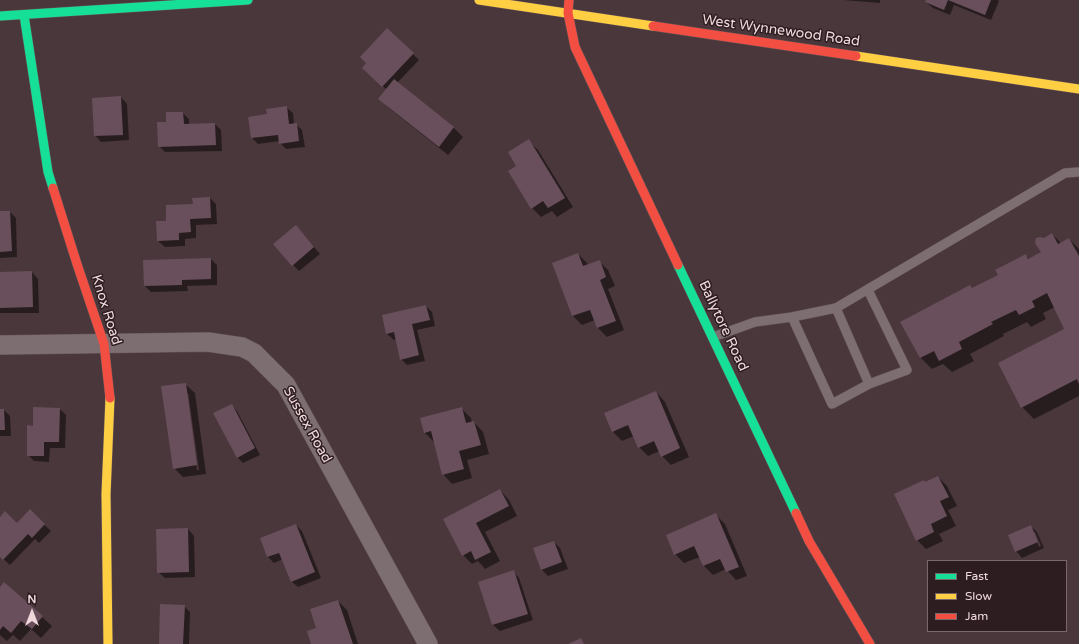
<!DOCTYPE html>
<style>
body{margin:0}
#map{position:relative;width:1079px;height:644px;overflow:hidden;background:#4a373b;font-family:"Varela Round",sans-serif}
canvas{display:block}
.legend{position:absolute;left:927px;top:560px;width:140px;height:72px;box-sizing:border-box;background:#2d1d20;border:1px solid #7b686b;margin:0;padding:5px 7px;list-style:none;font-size:12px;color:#efd8dc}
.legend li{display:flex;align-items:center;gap:8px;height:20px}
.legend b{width:20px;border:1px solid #7b686b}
.north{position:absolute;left:12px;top:592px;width:40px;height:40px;-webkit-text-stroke:3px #2d1d20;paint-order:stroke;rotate:0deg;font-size:11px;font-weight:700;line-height:16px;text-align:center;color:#efd8dc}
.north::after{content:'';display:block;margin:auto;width:14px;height:18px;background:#efd8dc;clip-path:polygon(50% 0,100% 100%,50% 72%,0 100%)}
</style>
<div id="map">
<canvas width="1079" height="644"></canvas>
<ul class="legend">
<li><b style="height:5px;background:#16e098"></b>Fast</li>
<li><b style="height:5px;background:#ffcf43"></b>Slow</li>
<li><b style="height:5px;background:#f24e42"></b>Jam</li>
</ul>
<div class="north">N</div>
</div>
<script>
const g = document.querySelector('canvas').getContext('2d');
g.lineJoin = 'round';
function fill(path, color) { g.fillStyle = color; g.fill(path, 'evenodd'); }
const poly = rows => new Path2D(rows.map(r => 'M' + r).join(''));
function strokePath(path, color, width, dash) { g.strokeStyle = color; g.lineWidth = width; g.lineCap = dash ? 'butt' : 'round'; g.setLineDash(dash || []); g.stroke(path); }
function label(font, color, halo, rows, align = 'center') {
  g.font = font + ' "Varela Round",sans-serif'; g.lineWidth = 3; g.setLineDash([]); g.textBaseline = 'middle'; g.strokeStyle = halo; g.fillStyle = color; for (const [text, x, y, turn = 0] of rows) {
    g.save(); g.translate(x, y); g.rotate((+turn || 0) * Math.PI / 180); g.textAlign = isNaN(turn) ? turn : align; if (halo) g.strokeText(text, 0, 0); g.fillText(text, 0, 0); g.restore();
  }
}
fill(poly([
 [843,0,880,0,880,3],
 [927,0,997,0,999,1,991,20,954,5,950,15,933,8,926,2],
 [413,54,419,60,397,83,454,128,463,137,448,155,389,108,380,99,387,90,369,74],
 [121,97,127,104,129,140,101,142,95,135],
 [286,107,293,113,294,124,296,124,302,130,305,147,286,149,280,143,280,141,258,144,252,138,268,115],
 [183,113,189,119,189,125,215,124,221,130,222,151,165,152,159,146,167,123],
 [529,141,538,150,573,207,557,217,552,211,541,217,532,208,518,166],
 [210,198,216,204,217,224,196,225,196,238,185,239,185,246,165,247,158,241,167,222,194,205],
 [0,212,10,212,16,218,17,257,0,258],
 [302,233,320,254,299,271,293,265],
 [1052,234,1061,243,1069,239,1079,249,1079,396,1034,419,1022,407,1066,329,1055,307,1043,313,1046,319,1031,327,1027,322,1003,334,1004,336,970,354,974,361,952,372,943,364,932,369,920,357,972,289,999,275,1026,255,1029,259,1042,252,1044,239],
 [578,254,587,263,588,265,599,261,608,270,615,286,608,289,624,330,607,337,598,328,595,320,582,325,573,316,553,263],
 [211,259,217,265,217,285,187,286,188,291,151,292,145,286],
 [32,272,38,279,39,313,0,313,0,273],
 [426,306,432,312,435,326,417,330,425,361,407,365,401,359,396,339,394,340,387,334],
 [185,384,195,393,206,474,183,477,174,468],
 [186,393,188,393,199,470,197,470],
 [656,392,665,402,689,457,671,465,662,456,660,451,648,456,639,447,634,436,622,441,613,432],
 [231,405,237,411,260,455,243,463,237,457],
 [461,408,471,418,472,423,474,422,483,432,489,454,467,460,472,478,452,484,443,474,434,442,425,433],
 [60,409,66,415,65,448,50,448,49,462,34,461,28,455,34,427],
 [0,410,4,410,10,416,11,436,0,436],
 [938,477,947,486,957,506,948,510,956,526,939,534,943,541,926,549,917,540,925,483],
 [500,490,509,500,517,516,485,532,500,561,485,569,478,561,472,564,463,555,444,519],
 [30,511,51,531,39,543,35,539,10,565,0,556,0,518,17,524],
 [716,515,725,524,747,576,736,580,726,569,713,575,704,566,700,557,684,563,675,554],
 [296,525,302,531,321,578,298,587,291,581,283,559,274,563,268,557,261,538],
 [1031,526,1037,532,1044,548,1022,558,1016,551],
 [1033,532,1035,532,1041,546,1039,547],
 [188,529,194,536,195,577,165,578,158,572],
 [554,542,560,548,568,569,548,576,542,570,534,549],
 [513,571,519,578,533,620,500,631,493,625],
 [4,584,42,617,52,626,41,638,31,629,20,641,13,635,7,641,0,635,0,588],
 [338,601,347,610,358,644,312,644,317,628],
 [184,606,190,612,189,644,160,644]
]), '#0007');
fill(poly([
 [926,0,948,0,944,10,925,2],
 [948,0,991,0,985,15],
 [387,28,414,53,382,87,362,68,366,63,360,57],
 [394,79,454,127,439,147,378,99],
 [121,96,123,135,94,136,92,98],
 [287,106,289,124,297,123,299,141,279,144,278,135,251,138,248,117,267,114,266,109],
 [166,112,183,112,184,124,215,123,216,145,158,147,157,122,166,122],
 [529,139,565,198,548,208,543,201,531,209,508,171,516,166,508,152],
 [210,197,211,218,190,219,191,232,179,233,179,240,157,241,156,221,166,221,166,205,193,204,192,198],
 [0,211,10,211,12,251,0,252],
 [296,225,314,247,292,266,273,244],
 [1052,233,1058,244,1069,238,1079,256,1079,384,1077,379,1021,408,998,363,1064,329,1047,293,1032,301,1035,307,1019,315,1016,310,991,322,993,324,959,342,962,349,939,361,934,351,920,358,900,322,970,285,972,288,998,275,995,270,1026,254,1028,259,1041,252,1036,245,1035,242,1036,238,1040,237,1044,238],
 [578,253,583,266,600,260,606,277,600,280,616,321,597,328,590,310,572,316,552,263],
 [211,258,211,279,182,280,182,285,144,286,143,260],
 [32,271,33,307,0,308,0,272],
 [426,305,430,320,412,324,419,355,400,360,394,332,386,334,382,315],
 [186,383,197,465,173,469,161,386],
 [656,391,680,448,661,457,654,441,638,448,628,425,612,432,604,413],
 [232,404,255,448,237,458,213,413],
 [33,407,60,408,59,442,44,442,44,456,27,456,27,425,33,426],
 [462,407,466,423,474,421,481,445,459,451,464,469,442,475,431,431,424,433,420,418],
 [0,409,4,409,5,430,0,430],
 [938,476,949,497,940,501,947,516,931,524,934,532,916,541,894,494,924,480,925,482],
 [500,489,509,506,476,523,491,552,475,560,471,551,462,556,443,519],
 [30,509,45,524,32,538,28,534,3,560,0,557,0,517,5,511,17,523],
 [716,513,739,567,726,572,720,559,703,566,694,546,674,555,666,535],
 [296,524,315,572,291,582,279,553,267,557,260,538],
 [1031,525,1038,542,1015,552,1008,535],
 [188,528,189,572,157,573,156,529],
 [554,541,562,562,541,570,533,548],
 [514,570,528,614,492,625,478,582],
 [4,582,43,616,32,629,21,621,11,633,3,626,0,630,0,587],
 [338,600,353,644,311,644,307,631,316,628,310,609],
 [160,604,185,605,183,644,159,644],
 [581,638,584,644,568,644]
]), '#694f5b');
const lane = poly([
 [836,308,869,384],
 [792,317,832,404,869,384,907,370,868,290],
 [713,337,755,322,792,317,836,308,1065,173,1079,172]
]);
const street = poly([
 [0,345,208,342,242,347,254,353,286,385,428,644]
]);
const fast = poly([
 [24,15,48,172,53,188],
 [0,16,248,0],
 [678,265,796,513]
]);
const slow = poly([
 [479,0,653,26],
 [856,56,1079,89],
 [108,644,106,494,110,398]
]);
const jam = poly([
 [569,0,568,13,575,47,678,265],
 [653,26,856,56],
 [53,188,77,264,104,344,110,398],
 [796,513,809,541,870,644]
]);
strokePath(lane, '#655458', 10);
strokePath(street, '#655458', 20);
strokePath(fast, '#655458', 10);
strokePath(slow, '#655458', 10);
strokePath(jam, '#655458', 10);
strokePath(lane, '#7d6e71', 9);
strokePath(street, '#7d6e71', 19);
strokePath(fast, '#16e098', 9);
strokePath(slow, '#ffcf43', 9);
strokePath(jam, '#f24e42', 9);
label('14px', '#efd8dc', '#2d1d20', [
 ["West Wynnewood Road",781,31,8],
 ["Knox Road",106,310,73],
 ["Ballytore Road",723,326,65],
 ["Sussex Road",307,425,61]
]);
</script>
